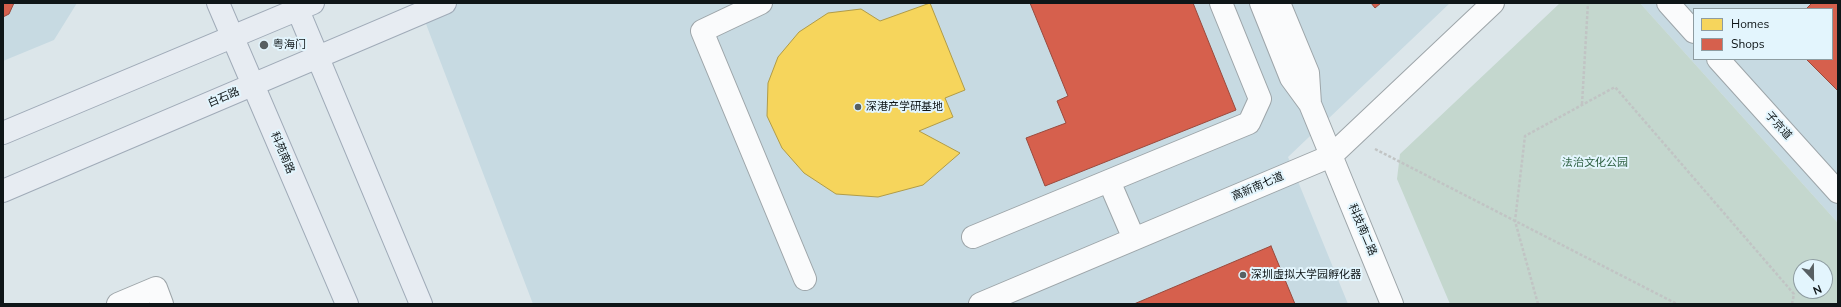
<!DOCTYPE html>
<meta charset="utf-8">
<style>
body{margin:0}
#map{position:relative;width:1841px;height:307px;overflow:hidden;background:#dce6ea;font-family:"Nunito Sans",sans-serif}
canvas{display:block}
.frame{position:absolute;inset:0;border:4px solid #0f1618;pointer-events:none}
.legend{position:absolute;left:1693px;top:8px;width:140px;height:52px;box-sizing:border-box;background:#e3f5fd;border:1px solid #8e9ca1;margin:0;padding:5px 7px;list-style:none;font-size:12px;color:#0f1618}
.legend li{display:flex;align-items:center;gap:8px;height:20px}
.legend b{width:20px;border:1px solid #8e9ca1}
.north{position:absolute;left:1793px;top:259px;width:40px;height:40px;box-sizing:border-box;background:#e3f5fd;border:1px solid #8e9ca1;border-radius:50%;rotate:158deg;font-size:11px;font-weight:700;line-height:16px;text-align:center;color:#0f1618}
.north::after{content:'';display:block;margin:auto;width:14px;height:18px;background:#575f62;clip-path:polygon(50% 0,100% 100%,50% 72%,0 100%)}
</style>
<div id="map">
<canvas width="1841" height="307"></canvas>
<div class="frame"></div>
<ul class="legend">
<li><b style="height:11px;background:#f6d55c"></b>Homes</li>
<li><b style="height:11px;background:#d6604d"></b>Shops</li>
</ul>
<div class="north">N</div>
</div>
<script>
const g = document.querySelector('canvas').getContext('2d');
g.lineJoin = 'round';
function fill(path, color) { g.fillStyle = color; g.fill(path, 'evenodd'); }
const poly = rows => new Path2D(rows.map(r => 'M' + r).join(''));
function strokePath(path, color, width, dash) { g.strokeStyle = color; g.lineWidth = width; g.lineCap = dash ? 'butt' : 'round'; g.setLineDash(dash || []); g.stroke(path); }
function label(font, color, halo, rows, align = 'center') {
  g.font = font + ' "Nunito Sans","Noto Sans SC",sans-serif'; g.lineWidth = 4; g.setLineDash([]); g.textBaseline = 'middle'; g.strokeStyle = halo; g.fillStyle = color; for (const [text, x, y, turn = 0] of rows) {
    g.save(); g.translate(x, y); g.rotate((+turn || 0) * Math.PI / 180); g.textAlign = isNaN(turn) ? turn : align; if (halo) g.strokeText(text, 0, 0); g.fillText(text, 0, 0); g.restore();
  }
}
fill(poly([
 [3,3,77,3,54,40,3,61],
 [418,3,1450,3,1288,157,1348,304,533,304],
 [1640,3,1838,3,1838,223],
 [1694,9,1832,9,1832,59,1694,59]
]), '#c7dae2');
fill(poly([
 [1560,3,1640,3,1838,223,1838,304,1450,304,1397,179,1400,154],
 [1801,267,1825,267,1825,291,1801,291]
]), '#c4d7ce');
const homes = poly([
 [930,3,965,90,945,98,953,117,919,131,960,153,923,185,878,197,836,194,804,173,782,148,767,116,768,83,778,57,799,32,828,13,861,9,880,21,930,3]
]);
fill(homes, '#f6d55c');
strokePath(homes, '#b19c48', 1);
const shops = poly([
 [3,3,14,3,9,14,3,17,3,3],
 [1030,3,1193,3,1236,110,1045,186,1026,138,1066,123,1057,101,1068,96,1030,3],
 [1371,3,1381,3,1375,8,1371,3],
 [1812,3,1838,3,1838,91,1806,59,1832,59,1832,9,1806,9,1812,3],
 [1271,246,1295,304,1134,304,1271,246]
]);
fill(shops, '#d6604d');
strokePath(shops, '#9a4a3d', 1);
const minor = poly([
 [761,3,702,31,805,279],
 [1261,3,1291,78,1310,104],
 [1279,3,1308,73,1310,104,1392,304],
 [1668,3,1694,32],
 [1718,59,1838,192],
 [1109,181,1134,239],
 [973,237,1249,123,1260,99,1221,3],
 [118,304,156,288,162,304],
 [980,304,1331,156,1493,3]
]);
const major = poly([
 [218,3,347,304],
 [295,3,421,304],
 [3,133,313,3],
 [3,191,445,3]
]);
strokePath(minor, '#9da5a9', 24);
strokePath(major, '#a0abb8', 24);
strokePath(poly([
 [1582,104,1588,3],
 [1375,149,1677,304],
 [1538,304,1515,221,1525,136,1615,87,1794,294,1792,304]
]), '#c1c4c4', 2.5, [3, 2]);
strokePath(minor, '#fafbfc', 22);
strokePath(major, '#e7ecf2', 22);
for (const [x, y, r, color] of [
 [264,45,5,"#575f62"],
 [858,107,4,"#575f62"],
 [1243,275,4,"#575f62"]
]) { const dot = new Path2D(); dot.arc(x, y, r, 0, 2 * Math.PI); g.fillStyle = color; g.fill(dot); strokePath(dot, '#e3f5fd', 1.5); }
label('11px', '#0f1618', '#e3f5fd', [
 ["粤海门",273,45],
 ["深港产学研基地",866,107],
 ["深圳虚拟大学园孵化器",1251,275]
], 'left');
label('11px', '#0f1618', '#e3f5fd', [
 ["白石路",224,98,-23],
 ["子京道",1778,126,48],
 ["科苑南路",282,153,67],
 ["高新南七道",1258,187,-23],
 ["科技南二路",1362,230,67]
]);
label('11px', '#2f6143', '#e3f5fd', [
 ["法治文化公园",1595,163]
]);
</script>
